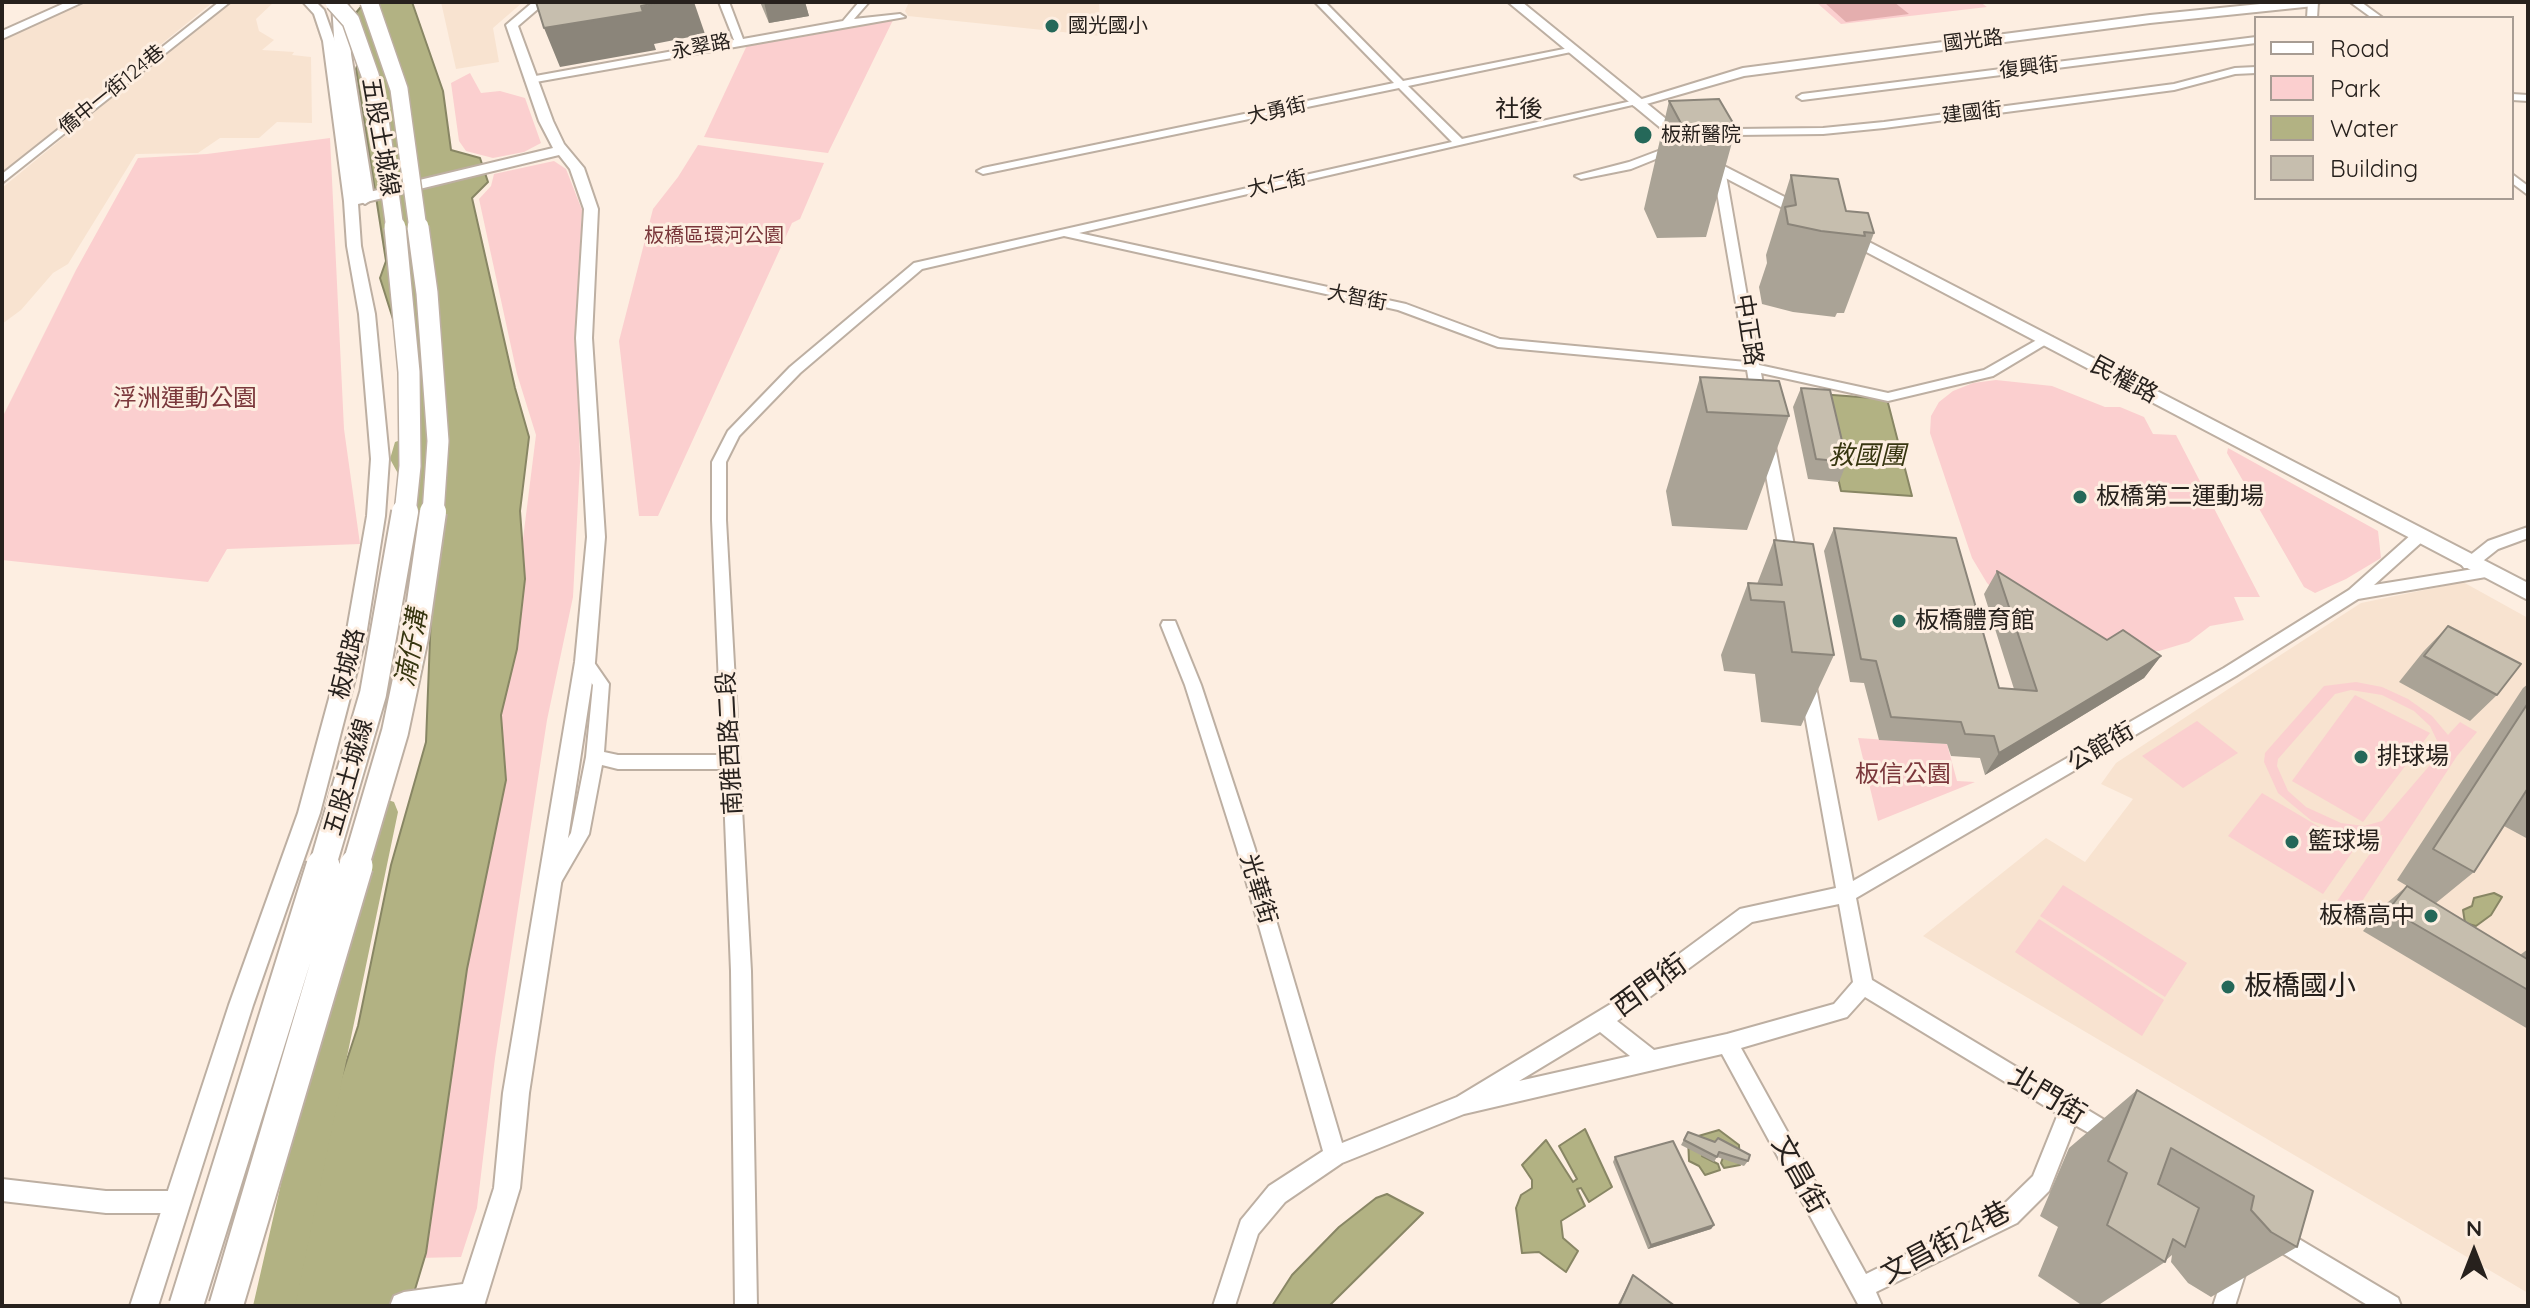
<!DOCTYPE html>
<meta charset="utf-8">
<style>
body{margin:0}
#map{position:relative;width:2530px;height:1308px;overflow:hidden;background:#fdeee1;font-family:Quicksand,sans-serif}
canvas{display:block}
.frame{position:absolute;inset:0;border:4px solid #27211d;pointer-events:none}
.legend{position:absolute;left:2254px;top:16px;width:260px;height:184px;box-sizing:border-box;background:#fdeee1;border:2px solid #a79c93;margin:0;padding:10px 14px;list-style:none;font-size:24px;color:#27211d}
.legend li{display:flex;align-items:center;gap:16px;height:40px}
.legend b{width:40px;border:2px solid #a79c93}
.north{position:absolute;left:2434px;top:1212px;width:80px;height:80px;-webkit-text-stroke:6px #fdeee1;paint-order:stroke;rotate:0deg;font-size:22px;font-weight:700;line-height:32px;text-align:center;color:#27211d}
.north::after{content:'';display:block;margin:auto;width:28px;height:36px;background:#27211d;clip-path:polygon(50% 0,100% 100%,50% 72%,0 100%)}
</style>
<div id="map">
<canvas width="2530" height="1308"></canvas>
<div class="frame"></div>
<ul class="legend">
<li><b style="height:10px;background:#fff"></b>Road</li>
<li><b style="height:22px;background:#fbcfcf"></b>Park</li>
<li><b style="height:22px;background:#b2b283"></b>Water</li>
<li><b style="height:22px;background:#c6beae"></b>Building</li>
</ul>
<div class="north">N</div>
</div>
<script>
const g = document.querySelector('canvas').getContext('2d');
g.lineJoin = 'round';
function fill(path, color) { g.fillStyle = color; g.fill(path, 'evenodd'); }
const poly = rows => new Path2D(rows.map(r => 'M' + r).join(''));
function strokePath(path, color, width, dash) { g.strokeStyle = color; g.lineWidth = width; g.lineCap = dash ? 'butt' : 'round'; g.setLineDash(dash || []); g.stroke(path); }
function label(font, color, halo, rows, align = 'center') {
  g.font = font + ' Quicksand,"Noto Sans TC",sans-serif'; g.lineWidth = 6; g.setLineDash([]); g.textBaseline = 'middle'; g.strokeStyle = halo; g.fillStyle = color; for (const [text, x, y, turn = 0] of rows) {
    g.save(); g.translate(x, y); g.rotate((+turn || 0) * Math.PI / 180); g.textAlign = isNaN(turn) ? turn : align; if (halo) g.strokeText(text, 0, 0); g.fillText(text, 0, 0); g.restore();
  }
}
fill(poly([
 [88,2,213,2,2,174,2,38],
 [228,2,274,2,256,19,259,31,274,40,262,50,294,52,292,55,311,57,312,123,277,122,259,138,220,138,198,153,136,154,68,264,53,273,21,310,2,324,2,188],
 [441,2,523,2,493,28,499,62,456,69],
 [909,2,1099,2,1101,36,908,16,905,11],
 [2463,582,2528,618,2528,1293,1923,936,2046,838,2085,862,2133,799,2101,784,2116,763,2248,676,2361,603]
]), '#f8e3d0');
fill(poly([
 [1816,2,1980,2,1987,7,1841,24],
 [893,20,828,153,704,137,749,41],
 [470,73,481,93,500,91,525,98,541,143,524,152,493,158,466,151,459,141,451,83],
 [330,138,344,429,360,544,227,549,208,582,2,560,2,418,76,270,138,158,207,154],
 [698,145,824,163,800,219,792,223,658,516,639,516,619,341,653,209,678,177],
 [554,161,566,169,582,210,576,346,580,462,573,597,547,720,495,1058,477,1208,461,1257,418,1258,514,611,536,435,517,374,479,199,491,186,494,174],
 [1996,380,2052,386,2105,407,2120,407,2144,417,2153,434,2176,435,2260,597,2234,597,2244,620,2210,626,2189,642,2159,651,2122,651,2011,607,1987,583,1972,558,1930,433,1931,416,1939,402,1953,391,1973,383],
 [2228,448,2378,531,2381,558,2346,579,2315,593,2304,587,2227,453],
 [2356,682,2382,687,2408,699,2432,716,2448,735,2460,722,2477,732,2457,756,2355,912,2337,901,2383,835,2358,836,2312,821,2278,793,2264,762,2265,753,2324,686],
 [2351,690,2382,695,2414,711,2430,726,2442,751,2382,821,2364,826,2341,823,2306,807,2288,791,2277,766,2278,759,2335,694],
 [2355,695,2430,733,2363,822,2292,781],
 [2197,721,2238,753,2183,788,2142,756],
 [1858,738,1947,744,1957,781,1975,782,1878,821],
 [2262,793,2355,848,2323,894,2228,836],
 [2063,885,2187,963,2165,997,2040,916],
 [2039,919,2164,1000,2142,1036,2015,952]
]), '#fbcfcf');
fill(poly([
 [1894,2,1909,14,1846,22,1825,3]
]), '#e4aeae');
const water = poly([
 [365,2,412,2,443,91,451,150,480,158,488,182,472,198,515,388,529,437,520,511,525,579,517,649,501,715,506,780,467,969,426,1253,410,1306,273,1306,312,1167,358,1026,391,865,426,742,431,613,437,540,417,464,399,338,380,278,386,261,356,69,359,60,355,14,365,2],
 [1819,394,1887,399,1912,496,1841,491,1819,394],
 [2494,893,2502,897,2491,915,2476,926,2465,923,2463,910,2472,906,2474,898,2494,893],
 [1585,1129,1612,1187,1589,1202,1581,1188,1577,1189,1585,1206,1561,1221,1563,1238,1578,1251,1566,1272,1539,1252,1522,1253,1516,1208,1521,1195,1532,1188,1532,1180,1522,1165,1546,1140,1573,1182,1577,1179,1559,1146,1585,1129],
 [1719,1130,1739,1145,1740,1165,1724,1168,1721,1163,1726,1149,1705,1145,1702,1156,1718,1164,1720,1170,1705,1175,1699,1166,1689,1161,1688,1139,1719,1130],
 [1387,1194,1423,1213,1329,1306,1272,1306,1292,1275,1339,1227,1376,1198,1387,1194]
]);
fill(water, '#b2b283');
strokePath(water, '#888664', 2);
fill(poly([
 [404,439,413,442,417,448,416,459,446,510,439,539,429,542,419,539,415,532,418,510,390,459,395,442,404,439],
 [382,798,394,802,398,812,295,1306,253,1306,366,812,370,802,382,798]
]), '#b2b283');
const minor = poly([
 [219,2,230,2,2,183,2,174,219,2],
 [719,2,729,2,743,39,843,21,859,2,869,2,854,19,900,14,905,17,530,83,525,80,530,77,734,40,719,2],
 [1315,2,1325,2,1403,81,1574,47,1576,49,1571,52,1408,86,1462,139,1636,100,1641,103,1079,233,1406,304,1500,339,1746,362,1713,169,1719,166,1725,169,1759,365,1888,393,1984,370,2042,337,2052,337,2053,340,1993,376,1888,401,1761,373,1766,400,1759,404,1752,400,1747,370,1498,347,1398,310,1064,236,922,269,800,373,739,436,726,462,726,520,751,971,757,1306,735,1306,731,971,723,769,618,769,602,765,589,834,560,884,554,886,548,884,545,878,571,833,586,757,593,685,577,662,579,658,591,658,609,684,604,752,618,755,722,755,712,520,712,462,728,431,790,367,914,263,1452,142,1399,88,983,174,977,171,983,168,1394,83,1315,2],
 [2308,2,2318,2,2317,18,2307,18,2308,2],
 [2350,2,2361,2,2383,18,2372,18,2350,2],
 [2256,37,2256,43,1802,100,1797,97,1802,94,2256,37],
 [2256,67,2256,73,2235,74,2174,90,1884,128,1823,134,1736,135,1715,139,1710,136,1736,129,1823,128,1884,122,2174,84,2235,68,2256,67],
 [2512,94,2528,95,2528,101,2512,100,2512,94],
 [1674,145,1678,146,1678,150,1631,169,1581,179,1575,176,1629,162,1674,145],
 [2512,174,2528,186,2528,195,2512,183,2512,174],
 [1768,441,1775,446,1797,561,1789,566,1781,561,1761,446,1768,441],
 [2528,527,2528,538,2498,549,2474,568,2464,568,2461,564,2464,560,2488,541,2528,527],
 [2418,532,2423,533,2425,537,2423,541,2374,585,2486,567,2494,572,2486,577,2358,599,2236,676,1856,898,1872,980,2121,1130,2124,1137,2121,1144,2114,1147,2075,1125,2049,1191,2017,1223,1876,1292,1882,1306,1859,1306,1722,1054,1464,1114,1342,1163,1285,1202,1258,1234,1235,1306,1213,1306,1241,1220,1269,1186,1323,1151,1237,849,1185,685,1161,625,1163,621,1175,621,1201,685,1255,849,1342,1143,1457,1097,1614,1002,1740,909,1836,888,1800,687,1802,683,1808,681,1814,683,1816,687,1853,881,2224,668,2349,590,2413,533,2418,532],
 [1839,904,1853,982,1834,1004,1727,1034,1654,1050,1617,1021,1752,922,1839,904],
 [1865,997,2058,1114,2033,1176,2001,1207,1866,1274,1741,1048,1847,1017,1865,997],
 [1600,1032,1630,1056,1519,1081,1600,1032],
 [2,1179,106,1191,175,1191,183,1194,186,1202,183,1210,175,1213,106,1213,2,1201,2,1179],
 [2277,1226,2398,1298,2401,1306,2369,1306,2269,1245,2266,1237,2269,1229,2277,1226],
 [2237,1254,2245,1257,2248,1265,2235,1306,2213,1306,2229,1257,2237,1254]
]);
const tertiary = poly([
 [67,2,83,2,2,39,2,31,67,2],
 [303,2,316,2,324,10,335,41,357,195,553,148,539,121,506,25,533,2,546,2,518,26,553,121,564,144,584,168,598,209,592,338,605,537,595,662,529,1093,520,1188,484,1306,390,1306,394,1296,404,1292,463,1284,494,1188,503,1093,575,662,587,537,576,338,584,209,570,169,559,155,358,204,361,246,375,314,389,459,385,516,366,636,320,813,253,1005,158,1306,130,1306,229,1005,298,813,346,636,367,516,371,459,359,314,347,246,344,201,323,41,314,14,303,2],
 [2280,2,2320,2,2314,6,2150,23,1744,76,1636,107,1629,103,1743,68,2150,15,2280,2]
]);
const secondary = poly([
 [1508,2,1522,2,1724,166,1814,212,1814,218,1802,218,1714,172,1508,2],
 [1842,228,2528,583,2528,600,1836,236,1836,230,1842,228]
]);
const trunk = poly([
 [332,2,348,2,351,54,374,198,365,204,356,198,335,54,332,2]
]);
strokePath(minor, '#bdafa2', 4);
strokePath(tertiary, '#bdafa2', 4);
strokePath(secondary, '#bdafa2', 4);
strokePath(trunk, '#bdafa2', 4);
fill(minor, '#fff');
fill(tertiary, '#fff');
fill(secondary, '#fff');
fill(trunk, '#fff');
const trunkBridgeFar3 = poly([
 [334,2,351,21,370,75,378,105,395,229],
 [369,2,399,89,418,229]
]);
const trunkBridgeFar2 = poly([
 [395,227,409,372,410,466,405,514],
 [418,227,427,293,438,441,433,514]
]);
const trunkBridgeFar1 = poly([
 [322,868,373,694,405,512],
 [355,868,395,732,415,637,433,512]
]);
const trunkBridge = poly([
 [186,1306,323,866],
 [226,1306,356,866]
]);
strokePath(trunkBridgeFar3, '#bdafa2', 20, []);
strokePath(trunkBridgeFar2, '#bdafa2', 24, []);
strokePath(trunkBridgeFar1, '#bdafa2', 30, []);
strokePath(trunkBridge, '#bdafa2', 37, []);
strokePath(trunkBridgeFar3, '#fff', 17);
strokePath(trunkBridgeFar2, '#fff', 21);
strokePath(trunkBridgeFar1, '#fff', 26);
strokePath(trunkBridge, '#fff', 33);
fill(poly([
 [760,2,805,2,809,16,769,23],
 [1669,101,1736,128,1706,237,1657,238,1644,209],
 [1791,175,1846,211,1874,233,1844,313,1837,313,1835,317,1793,312,1762,304,1759,287,1767,263,1766,255],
 [1700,377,1789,416,1747,530,1672,526,1666,491],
 [1801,388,1847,462,1839,482,1808,479,1793,407],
 [1834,528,1999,688,2014,689,1984,594,1997,571,2107,640,2161,656,2144,678,1985,775,1980,758,1951,756,1947,744,1879,740,1864,683,1850,682,1824,551],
 [1774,540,1834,655,1801,726,1761,722,1755,674,1724,671,1721,655,1748,583,1757,584],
 [2448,626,2497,695,2470,721,2399,682,2423,652],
 [2528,684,2528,839,2504,826,2474,872,2436,903,2397,880,2523,688],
 [2407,886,2520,955,2528,949,2528,1029,2363,931,2381,908],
 [2137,1090,2313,1191,2297,1247,2211,1297,2188,1283,2171,1262,2172,1255,2166,1260,2165,1262,2097,1306,2083,1306,2038,1276,2058,1227,2040,1216,2069,1148],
 [1688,1132,1748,1161,1744,1166,1717,1157,1714,1162,1681,1145],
 [1615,1157,1714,1225,1711,1229,1648,1249,1613,1162],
 [1633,1275,1675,1306,1617,1306]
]), '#aaa396');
fill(poly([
 [662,2,694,2,705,34,654,44,656,50,560,67,544,28],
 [764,2,805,2,809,16,769,23],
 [2161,656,2144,678,1985,775,1999,753],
 [1714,1225,1711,1229,1648,1249,1651,1245]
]), '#8b857a');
const building = poly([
 [536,2,662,2,641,6,643,12,544,28,536,2],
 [1719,99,1736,128,1684,129,1669,101,1719,99],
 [1791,175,1838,179,1846,211,1868,213,1874,233,1864,232,1865,236,1821,231,1788,224,1785,207,1796,205,1791,175],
 [1700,377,1779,381,1789,416,1707,412,1700,377],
 [1801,388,1830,390,1847,462,1816,459,1801,388],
 [1834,528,1956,538,1999,688,2037,691,1997,571,2107,640,2123,630,2161,656,1999,753,1994,736,1965,734,1961,722,1891,717,1876,661,1861,659,1834,528],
 [1774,540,1813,544,1834,655,1792,652,1784,602,1751,600,1748,583,1782,585,1774,540],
 [2448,626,2521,664,2497,695,2424,656,2448,626],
 [2528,703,2528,788,2474,872,2433,849,2528,703],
 [2407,886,2527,959,2528,956,2528,990,2389,909,2407,886],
 [2137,1090,2313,1191,2297,1247,2271,1232,2251,1210,2254,1196,2171,1148,2158,1184,2199,1208,2185,1247,2173,1239,2165,1262,2107,1225,2127,1173,2108,1161,2137,1090],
 [1688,1132,1715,1142,1718,1138,1750,1155,1748,1161,1719,1152,1717,1157,1684,1140,1688,1132],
 [1673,1141,1714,1225,1651,1245,1615,1157,1673,1141],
 [1633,1275,1675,1306,1619,1306,1633,1275]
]);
fill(building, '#c6beae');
strokePath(building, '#8b857a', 2);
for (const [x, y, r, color] of [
 [1052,26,8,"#256859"],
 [1643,135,10,"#256859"],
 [2080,497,8,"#256859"],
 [1899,621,8,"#256859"],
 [2361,757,8,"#256859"],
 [2292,842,8,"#256859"],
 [2431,916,8,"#256859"],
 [2228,987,8,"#256859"]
]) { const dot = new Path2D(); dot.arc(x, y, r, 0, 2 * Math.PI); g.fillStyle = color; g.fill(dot); strokePath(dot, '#fdeee1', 3); }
label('20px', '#27211d', '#fdeee1', [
 ["國光國小",1068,26],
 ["板新醫院",1661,135]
], 'left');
label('20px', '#27211d', '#fdeee1', [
 ["國光路",1973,41,-7],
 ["永翠路",701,47,-11],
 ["復興街",2029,68,-7],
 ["僑中一街124巷",112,90,-39],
 ["大勇街",1277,111,-13],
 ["建國街",1972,113,-7],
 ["大仁街",1277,184,-13],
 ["大智街",1357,298,11]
]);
label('20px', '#7a373b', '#fdeee1', [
 ["板橋區環河公園",714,236]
]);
label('24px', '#27211d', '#fdeee1', [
 ["社後",1519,110]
]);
label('24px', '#27211d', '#fdeee1', [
 ["五股土城線",380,137,80],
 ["中正路",1748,330,81],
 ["民權路",2124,380,28],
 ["板城路",348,664,-76],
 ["南雅西路二段",730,743,-93],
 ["公館街",2101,747,-30],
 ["五股土城線",349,777,-74],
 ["光華街",1258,889,73]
]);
label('24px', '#7a373b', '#fdeee1', [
 ["浮洲運動公園",185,399],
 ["板信公園",1903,775]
]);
label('24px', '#27211d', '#fdeee1', [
 ["板橋第二運動場",2096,497],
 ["板橋體育館",1915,621],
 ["排球場",2377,757],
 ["籃球場",2308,842],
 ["板橋高中",2415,916,"right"]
], 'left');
label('italic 26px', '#373610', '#fdeee1', [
 ["救國團",1867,456],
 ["湳仔溝",412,648,-80]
]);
label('28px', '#27211d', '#fdeee1', [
 ["西門街",1650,986,-36],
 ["北門街",2047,1096,31],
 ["文昌街",1799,1175,61],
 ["文昌街24巷",1946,1243,-28]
]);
label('28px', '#27211d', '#fdeee1', [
 ["板橋國小",2244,987]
], 'left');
</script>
